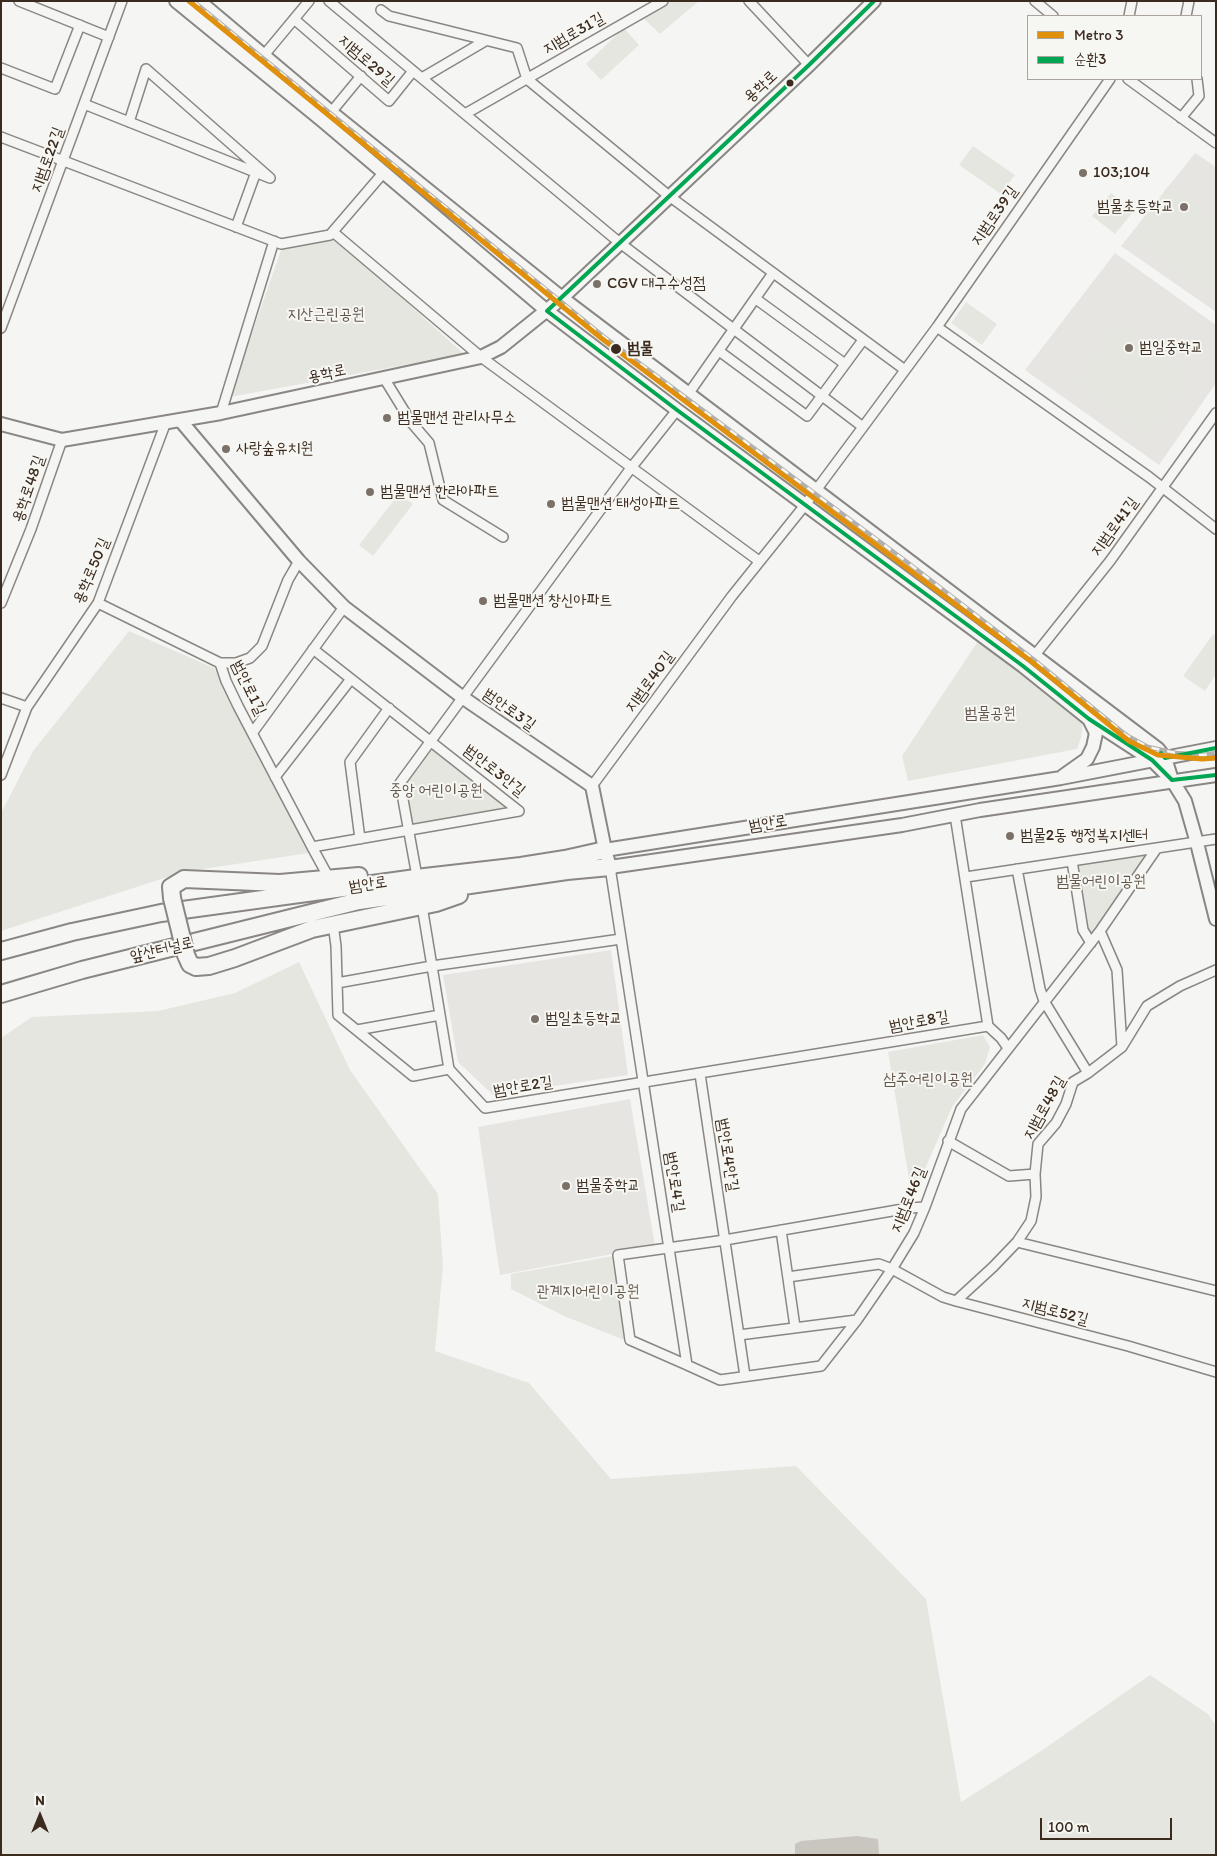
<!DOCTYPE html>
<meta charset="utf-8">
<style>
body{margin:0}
#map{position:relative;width:1217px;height:1856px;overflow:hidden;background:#f5f5f3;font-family:Itim,"Poor Story",sans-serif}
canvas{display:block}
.frame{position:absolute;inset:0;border:2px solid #3b2a1e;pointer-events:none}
.legend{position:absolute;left:1027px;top:15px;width:175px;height:65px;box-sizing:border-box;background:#f6f6f2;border:1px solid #aba49d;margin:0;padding:6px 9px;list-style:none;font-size:15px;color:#3b2a1e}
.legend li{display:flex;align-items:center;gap:10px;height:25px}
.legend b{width:25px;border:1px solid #aba49d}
.north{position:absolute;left:15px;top:1791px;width:50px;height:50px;-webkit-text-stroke:4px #f6f6f2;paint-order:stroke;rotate:0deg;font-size:14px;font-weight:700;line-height:20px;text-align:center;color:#3b2a1e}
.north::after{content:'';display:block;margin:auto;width:18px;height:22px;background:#3b2a1e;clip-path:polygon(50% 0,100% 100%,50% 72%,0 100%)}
.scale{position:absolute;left:1040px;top:1818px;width:132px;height:22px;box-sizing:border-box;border:2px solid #3b2a1e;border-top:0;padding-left:6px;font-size:15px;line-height:18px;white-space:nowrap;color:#3b2a1e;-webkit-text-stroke:4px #f6f6f2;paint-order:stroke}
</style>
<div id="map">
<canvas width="1217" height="1856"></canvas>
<div class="frame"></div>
<ul class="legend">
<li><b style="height:6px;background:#e0900b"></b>Metro 3</li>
<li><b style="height:6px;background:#00a651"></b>순환3</li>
</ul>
<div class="north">N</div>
<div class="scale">100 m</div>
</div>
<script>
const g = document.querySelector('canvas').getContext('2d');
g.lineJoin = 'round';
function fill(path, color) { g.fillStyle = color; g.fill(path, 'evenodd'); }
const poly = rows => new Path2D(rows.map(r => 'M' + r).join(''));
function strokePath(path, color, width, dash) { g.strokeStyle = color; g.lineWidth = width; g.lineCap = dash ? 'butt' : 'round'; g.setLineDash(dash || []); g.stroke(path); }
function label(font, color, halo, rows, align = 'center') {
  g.font = font + ' Itim,"Poor Story",sans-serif'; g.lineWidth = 4; g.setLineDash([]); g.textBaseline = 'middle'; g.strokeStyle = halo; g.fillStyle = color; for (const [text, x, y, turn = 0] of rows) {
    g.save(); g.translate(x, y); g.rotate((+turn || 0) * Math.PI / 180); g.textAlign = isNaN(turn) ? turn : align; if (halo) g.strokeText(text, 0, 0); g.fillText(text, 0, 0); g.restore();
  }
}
fill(poly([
 [1195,153,1216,167,1216,312,1121,246],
 [1115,253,1216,325,1216,383,1159,465,1025,370],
 [611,950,628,1075,493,1095,458,1062,443,975],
 [630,1099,655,1246,500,1275,478,1127]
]), '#e7e5e2');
fill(poly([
 [672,1,699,1,660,34,643,18],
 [624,28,639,45,601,80,586,64],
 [973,146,1015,175,1001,194,959,165],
 [1168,186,1216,219,1216,297,1131,238],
 [1111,193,1134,211,1115,234,1092,216],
 [333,240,374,273,464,354,230,397,282,247],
 [966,302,997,324,982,345,951,323],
 [1118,321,1193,375,1148,437,1073,383],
 [399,494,413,504,373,556,359,545],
 [129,631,214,668,309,853,183,872,1,931,1,813,33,751],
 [1213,634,1216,636,1216,674,1205,691,1183,676],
 [978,641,1083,720,1081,738,1077,749,908,781,902,756],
 [432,747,506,806,506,809,412,826,410,824,403,784],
 [1152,851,1092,933,1086,931,1075,863],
 [299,962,350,1070,438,1194,443,1267,435,1351,529,1383,611,1479,796,1466,926,1599,961,1802,1041,1751,1150,1675,1208,1714,1216,1726,1216,1855,1,1855,1,1038,32,1017,158,1011,235,993],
 [983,1035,990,1047,985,1064,952,1107,919,1183,910,1185,888,1052],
 [613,1256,627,1341,564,1316,511,1289,511,1274]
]), '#e6e6e1');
fill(poly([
 [857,1836,878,1839,879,1855,795,1855,795,1844,801,1841]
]), '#c9c5bf');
const street = poly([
 [19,1,109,37],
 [329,1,620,243,863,427],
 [749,1,809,65],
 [1035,1,1053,16],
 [381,10,389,16,517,48,527,79,669,196,905,370],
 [1129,16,1132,1],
 [1186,16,1189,1],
 [294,19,389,101,413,71],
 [255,66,309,1],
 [1,68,55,89,80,25],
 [422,78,485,41],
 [1128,79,1216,143],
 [84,104,270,178,146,69,129,122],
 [465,114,663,1],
 [328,116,361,76],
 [1181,118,1199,96,1197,79],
 [1,137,281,244,330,235,384,172],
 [236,227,256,172],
 [333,232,481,357,759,561],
 [756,299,845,364],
 [937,327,1149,477,1216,529],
 [1,328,122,1],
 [719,351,807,416,863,340],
 [384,378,411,422,429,443,443,500,503,537],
 [689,393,773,273],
 [221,413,274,241],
 [1,603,31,529,62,440],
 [98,603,220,663,226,681,238,706,312,847],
 [313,649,519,811],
 [1035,655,1110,561,1216,413],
 [220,663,236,663,250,658,262,646,288,580,299,561],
 [1,698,27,707],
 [253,732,344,607],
 [1,775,27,707,98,603,166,422],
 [275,777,351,679],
 [592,786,732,596,805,505,863,427,937,327,1110,79],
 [955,815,988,1026],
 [360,839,350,762,389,708],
 [1072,861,1083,930,1091,943],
 [610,867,687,1365,720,1380,821,1366,857,1320,892,1269,914,1233,925,1207,961,1109,1100,931,1157,848],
 [1017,869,1040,989,1044,1001,1088,1073],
 [416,871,400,783,631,468,677,410],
 [966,877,1216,839],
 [329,878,312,847,519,811],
 [422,906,449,1069,485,1108,988,1026],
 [333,924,336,946,338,1015,413,1076,449,1069],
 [1100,931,1117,970,1122,1047],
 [337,983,432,966,621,939],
 [988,1026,1001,1038,1008,1048],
 [357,1030,440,1015],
 [700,1074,745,1376],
 [948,1141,1009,1176,1035,1174],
 [781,1230,795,1327],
 [1017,1242,1216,1291],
 [788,1277,879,1264,892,1269,943,1297,956,1301,1128,1346,1216,1372],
 [956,1301,993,1267,1017,1242,1031,1221,1036,1197,1035,1174,1038,1144,1056,1123,1066,1104,1073,1082,1088,1073,1122,1047,1147,1006,1180,986,1216,970],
 [739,1335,857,1320],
 [687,1365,630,1340,618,1255,725,1240,909,1208,925,1207]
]);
const secondary = poly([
 [176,1,323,121,547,311,677,410,1023,666,1089,719,1152,760,1172,780,1185,801,1197,843,1216,919],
 [199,1,331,112,562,298,1158,749,1165,758,1171,777],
 [180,420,299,561,344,607,462,697,592,786,605,850,610,867,902,825,980,810,1216,775],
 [1,424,62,440,221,413,481,357,501,347,562,298,809,65,874,1],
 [1063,776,1087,759,1093,747,1096,733,1089,719],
 [605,850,1061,778,1216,748]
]);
const highway = poly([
 [172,898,171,887,184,879,280,883,359,876],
 [1,951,72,932,161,913,416,878,521,866,565,859,605,850],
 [186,955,190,964,196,967,209,966,235,958,312,929,436,903,459,895],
 [1,994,82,970,359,901,567,871,610,867]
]);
strokePath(street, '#8a8683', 12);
strokePath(secondary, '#8a8683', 16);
strokePath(highway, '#8a8683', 20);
strokePath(street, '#f5f5f3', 9);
strokePath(secondary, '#f5f5f3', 12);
strokePath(highway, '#f5f5f3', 16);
const rail = poly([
 [193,1,603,336,903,559,1033,659,1126,735,1148,747,1176,753,1203,755,1216,753]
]);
strokePath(rail, '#b2b0ae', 4.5);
strokePath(rail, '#f6f6f2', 2.5, [8]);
const highwayBridge = poly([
 [172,898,186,955]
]);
strokePath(highwayBridge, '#8a8683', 20, []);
strokePath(highwayBridge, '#f5f5f3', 16);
strokePath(poly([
 [874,1,809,65,547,311,677,410,1023,666,1089,719,1152,760,1172,780,1216,775],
 [1161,753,1165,758,1216,748]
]), '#00a651', 4);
strokePath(poly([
 [189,1,601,338,1032,662,1129,741,1158,755,1202,759,1216,758]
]), '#e0900b', 5);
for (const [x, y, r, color] of [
 [790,83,4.5,"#3b2a1e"],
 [1083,173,5,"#7c7169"],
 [1184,207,5,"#7c7169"],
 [597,284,5,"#7c7169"],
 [1129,348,5,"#7c7169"],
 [616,349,6,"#3b2a1e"],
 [387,418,5,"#7c7169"],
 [226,449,5,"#7c7169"],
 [370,492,5,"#7c7169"],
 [551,504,5,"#7c7169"],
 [483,601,5,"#7c7169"],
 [1010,836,5,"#7c7169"],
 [535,1019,5,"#7c7169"],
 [566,1186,5,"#7c7169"]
]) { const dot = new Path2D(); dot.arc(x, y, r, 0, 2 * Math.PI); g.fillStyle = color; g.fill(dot); strokePath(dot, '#f6f6f2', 2); }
label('16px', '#3b2a1e', '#f6f6f2', [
 ["지범로31길",574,34,-30],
 ["지범로29길",366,61,41],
 ["용학로",761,87,-43],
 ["지범로22길",48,160,-70],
 ["지범로39길",995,216,-55],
 ["용학로",327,374,-12],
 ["용학로48길",29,489,-71],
 ["지범로41길",1115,527,-54],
 ["용학로50길",92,571,-67],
 ["지범로40길",650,682,-54],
 ["범안로1길",248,688,64],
 ["범안로3길",509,710,35],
 ["범안로3안길",494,771,38],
 ["범안로",768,824,-9],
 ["범안로",368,885,-8],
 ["앞산터널로",162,950,-13],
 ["범안로8길",919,1022,-10],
 ["범안로2길",523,1087,-9],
 ["지범로48길",1045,1108,-61],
 ["범안로4안길",727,1155,81],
 ["범안로4길",674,1182,81],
 ["지범로46길",909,1200,-68],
 ["지범로52길",1055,1312,15]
]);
label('16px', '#3b2a1e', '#f6f6f2', [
 ["103;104",1093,173],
 ["범물초등학교",1174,207,"right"],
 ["CGV 대구수성점",607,284],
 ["범일중학교",1139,348],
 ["범물맨션 관리사무소",397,418],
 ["사랑숲유치원",236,449],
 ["범물맨션 한라아파트",380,492],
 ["범물맨션 태성아파트",561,504],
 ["범물맨션 창신아파트",493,601],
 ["범물2동 행정복지센터",1020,836],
 ["범일초등학교",545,1019],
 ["범물중학교",576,1186]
], 'left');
label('16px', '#63564b', '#f6f6f2', [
 ["지산근린공원",326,315],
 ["범물공원",990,714],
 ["중앙 어린이공원",436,791],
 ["범물어린이공원",1101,882],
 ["삼주어린이공원",928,1080],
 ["관계지어린이공원",588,1292]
]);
label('bold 16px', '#3b2a1e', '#f6f6f2', [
 ["범물",627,349]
], 'left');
</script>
